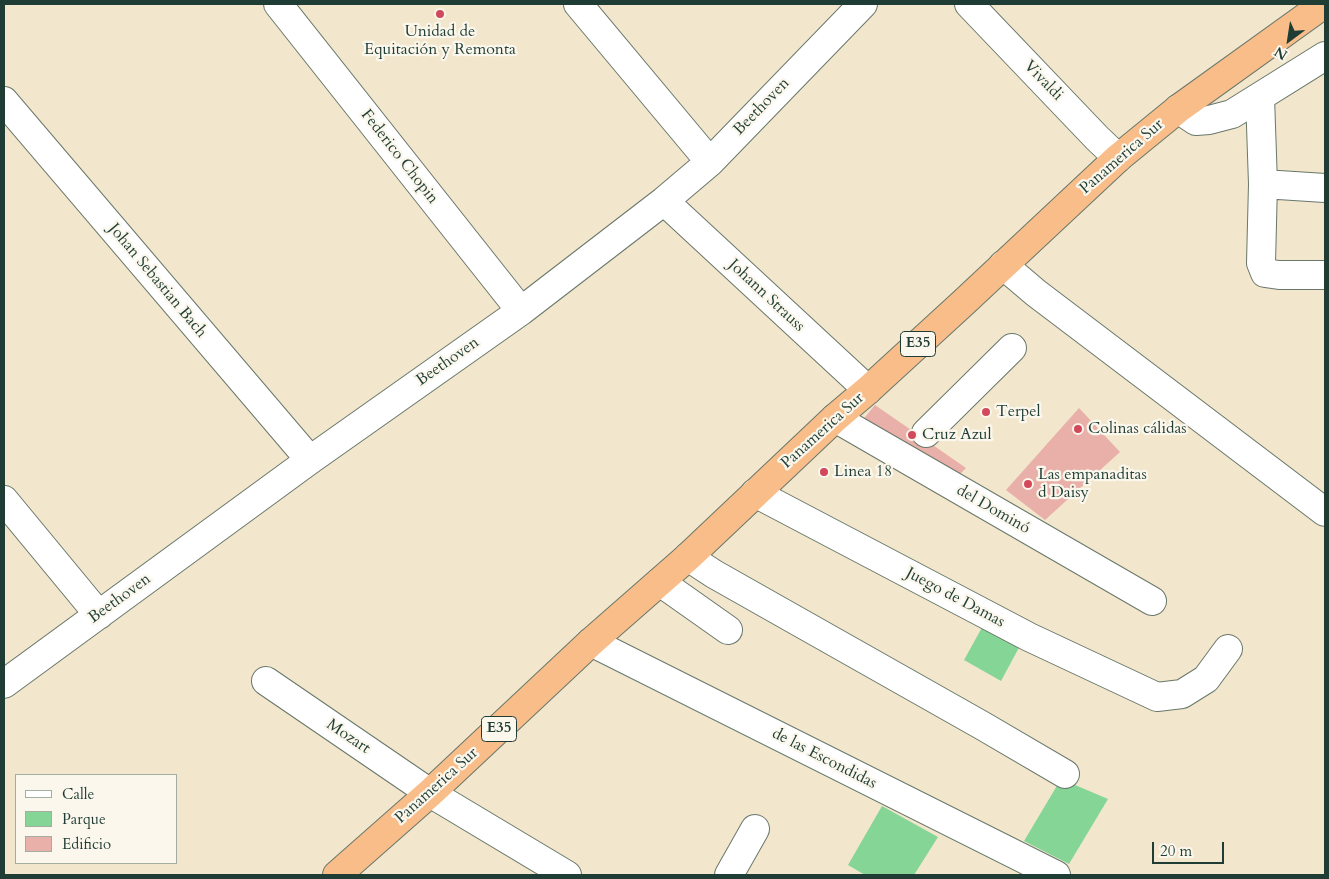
<!DOCTYPE html>
<meta charset="utf-8">
<style>
body{margin:0}
#map{position:relative;width:1329px;height:879px;overflow:hidden;background:#f2e6cd;font-family:Cardo,serif}
canvas{display:block}
.frame{position:absolute;inset:0;border:5px solid #1f3d34;pointer-events:none}
.legend{position:absolute;left:15px;top:774px;width:162px;height:90px;box-sizing:border-box;background:#fbf7ec;border:1px solid #a3ada2;margin:0;padding:6px 9px;list-style:none;font-size:15px;color:#1f3d34}
.legend li{display:flex;align-items:center;gap:10px;height:25px}
.legend b{width:25px;border:1px solid #a3ada2}
.north{position:absolute;left:1264px;top:15px;width:50px;height:50px;-webkit-text-stroke:4px #fbf7ec;paint-order:stroke;rotate:211deg;font-size:14px;font-weight:700;line-height:20px;text-align:center;color:#1f3d34}
.north::after{content:'';display:block;margin:auto;width:18px;height:22px;background:#1f3d34;clip-path:polygon(50% 0,100% 100%,50% 72%,0 100%)}
.scale{position:absolute;left:1152px;top:842px;width:72px;height:22px;box-sizing:border-box;border:2px solid #1f3d34;border-top:0;padding-left:6px;font-size:15px;line-height:18px;white-space:nowrap;color:#1f3d34;-webkit-text-stroke:4px #fbf7ec;paint-order:stroke}
</style>
<div id="map">
<canvas width="1329" height="879"></canvas>
<div class="frame"></div>
<ul class="legend">
<li><b style="height:6px;background:#fff"></b>Calle</li>
<li><b style="height:14px;background:#85d596"></b>Parque</li>
<li><b style="height:14px;background:#e8b0a9"></b>Edificio</li>
</ul>
<div class="north">N</div>
<div class="scale">20 m</div>
</div>
<script>
const g = document.querySelector('canvas').getContext('2d');
g.lineJoin = 'round';
function fill(path, color) { g.fillStyle = color; g.fill(path, 'evenodd'); }
const poly = rows => new Path2D(rows.map(r => 'M' + r).join(''));
function strokePath(path, color, width, dash) { g.strokeStyle = color; g.lineWidth = width; g.lineCap = dash ? 'butt' : 'round'; g.setLineDash(dash || []); g.stroke(path); }
function label(font, color, halo, rows, align = 'center') {
  g.font = font + ' Cardo,serif'; g.lineWidth = 4.5; g.setLineDash([]); g.textBaseline = 'middle'; g.strokeStyle = halo; g.fillStyle = color; for (const [text, x, y, turn = 0] of rows) {
    g.save(); g.translate(x, y); g.rotate((+turn || 0) * Math.PI / 180); g.textAlign = isNaN(turn) ? turn : align; if (halo) g.strokeText(text, 0, 0); g.fillText(text, 0, 0); g.restore();
  }
}
fill(poly([
 [985,622,1022,642,1001,681,964,660],
 [1061,779,1108,799,1069,864,1024,841],
 [882,806,938,837,914,875,865,875,848,865]
]), '#85d596');
fill(poly([
 [875,405,966,468,955,479,860,423],
 [1079,408,1120,452,1045,520,1006,490]
]), '#e8b0a9');
const minor = poly([
 [278,4,521,311],
 [578,4,710,162],
 [969,4,1097,138,1118,158],
 [1260,97,1263,184,1261,263,1265,273,1279,275,1325,275],
 [4,101,310,460],
 [1178,109,1196,121,1209,120,1232,114,1325,56],
 [1263,184,1325,188],
 [664,201,868,390],
 [1003,265,1036,293,1325,512],
 [835,418,1152,601],
 [926,433,1012,348],
 [755,493,1029,637,1157,697,1182,694,1206,679,1228,649],
 [4,500,99,615],
 [688,557,714,574,983,726,1065,774],
 [660,582,728,630],
 [591,642,1056,875],
 [266,681,430,793,567,875],
 [4,684,310,460,521,311,664,201,710,162,863,4],
 [729,875,755,829]
]);
const highway = poly([
 [337,875,430,793,591,642,688,557,835,418,868,390,963,303,1118,158,1178,109,1324,4]
]);
strokePath(minor, '#69786a', 30);
strokePath(highway, '#69786a', 30);
strokePath(minor, '#fff', 28);
strokePath(highway, '#f8bd89', 28);
for (const [x, y, r, color] of [
 [440,14,5,"#d1495b"],
 [986,412,5,"#d1495b"],
 [1078,429,5,"#d1495b"],
 [912,435,5,"#d1495b"],
 [824,472,5,"#d1495b"],
 [1028,484,5,"#d1495b"]
]) { const dot = new Path2D(); dot.arc(x, y, r, 0, 2 * Math.PI); g.fillStyle = color; g.fill(dot); strokePath(dot, '#fbf7ec', 2); }
for (const [x, y, w] of [
 [918,344,35],
 [499,729,35]
]) { const box = new Path2D(); box.roundRect(x - w / 2, y - 12.5, w, 25, 4); g.fillStyle = '#fbf7ec'; g.fill(box); strokePath(box, '#1f3d34', 1); }
label('bold 15px', '#1f3d34', null, [
 ["E35",918,344],
 ["E35",499,729]
]);
label('16px', '#1f3d34', '#fbf7ec', [
 ["Unidad de",440,32,"center"],
 ["Equitación y Remonta",440,50,"center"],
 ["Terpel",996,412],
 ["Colinas cálidas",1088,429],
 ["Cruz Azul",922,435],
 ["Linea 18",834,472],
 ["Las empanaditas",1038,475],
 ["d Daisy",1038,493]
], 'left');
label('16px', '#1f3d34', '#fbf7ec', [
 ["Vivaldi",1043,81,46],
 ["Beethoven",762,107,-46],
 ["Federico Chopin",399,157,52],
 ["Panamerica Sur",1122,157,-41],
 ["Johan Sebastian Bach",157,281,50],
 ["Johann Strauss",766,296,43],
 ["Beethoven",448,362,-35],
 ["Panamerica Sur",823,431,-42],
 ["del Dominó",993,510,30],
 ["Juego de Damas",955,598,28],
 ["Beethoven",120,599,-36],
 ["Mozart",348,737,34],
 ["de las Escondidas",824,759,27],
 ["Panamerica Sur",437,786,-42]
]);
</script>
